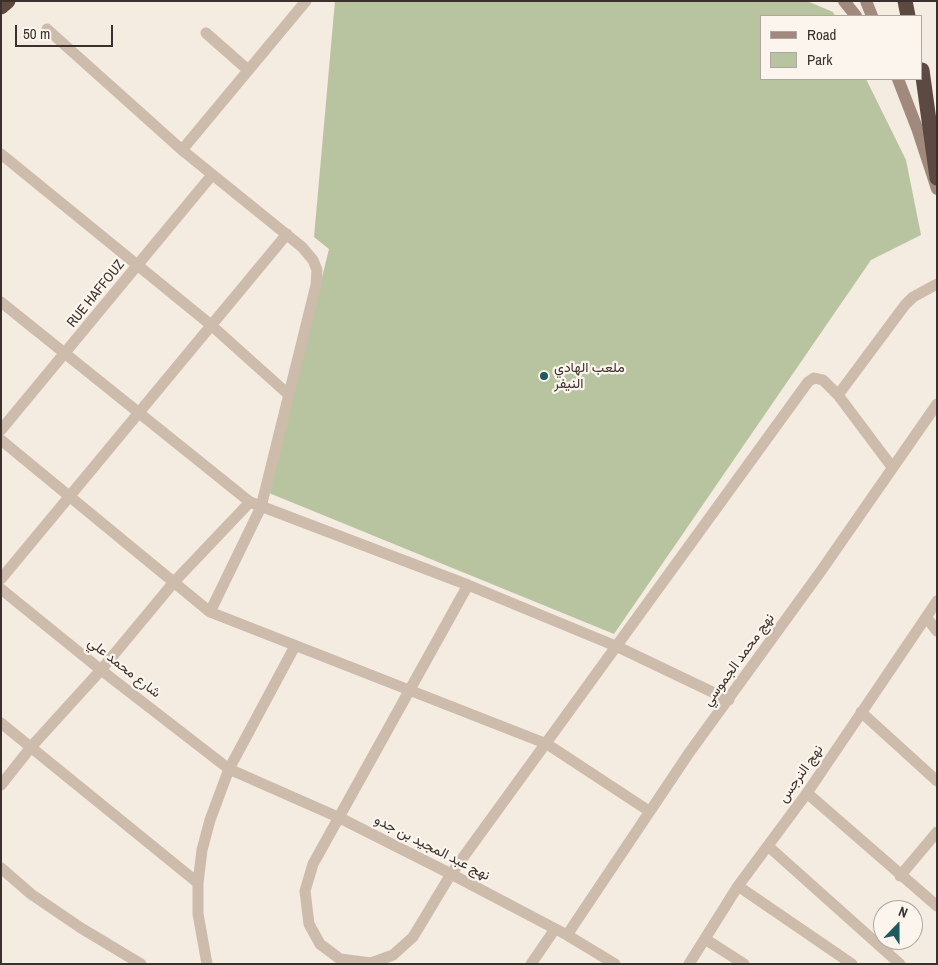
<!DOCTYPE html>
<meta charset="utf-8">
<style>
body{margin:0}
#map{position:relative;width:938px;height:965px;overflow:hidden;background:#f4ebe1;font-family:"Archivo Narrow",sans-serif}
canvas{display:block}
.frame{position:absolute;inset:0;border:2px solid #3b302b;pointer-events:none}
.legend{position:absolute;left:760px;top:15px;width:162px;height:65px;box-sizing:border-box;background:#fbf5ee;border:1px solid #aea6a0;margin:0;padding:6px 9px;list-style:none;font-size:15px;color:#3b302b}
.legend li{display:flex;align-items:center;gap:10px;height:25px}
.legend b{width:25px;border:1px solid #aea6a0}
.north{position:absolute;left:873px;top:900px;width:50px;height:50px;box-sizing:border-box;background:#fbf5ee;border:1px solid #aea6a0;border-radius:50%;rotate:22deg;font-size:14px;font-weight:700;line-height:20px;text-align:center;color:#3b302b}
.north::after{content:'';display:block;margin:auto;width:18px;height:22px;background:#1f5a5e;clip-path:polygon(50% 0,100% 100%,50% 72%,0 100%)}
.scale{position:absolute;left:15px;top:25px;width:98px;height:22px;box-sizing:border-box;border:2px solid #3b302b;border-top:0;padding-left:6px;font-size:15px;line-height:18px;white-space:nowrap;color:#3b302b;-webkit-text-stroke:4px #fbf5ee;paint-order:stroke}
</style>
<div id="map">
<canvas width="938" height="965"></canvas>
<div class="frame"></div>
<ul class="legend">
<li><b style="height:6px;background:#a18a7d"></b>Road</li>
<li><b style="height:14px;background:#b8c4a0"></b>Park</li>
</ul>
<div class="north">N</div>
<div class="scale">50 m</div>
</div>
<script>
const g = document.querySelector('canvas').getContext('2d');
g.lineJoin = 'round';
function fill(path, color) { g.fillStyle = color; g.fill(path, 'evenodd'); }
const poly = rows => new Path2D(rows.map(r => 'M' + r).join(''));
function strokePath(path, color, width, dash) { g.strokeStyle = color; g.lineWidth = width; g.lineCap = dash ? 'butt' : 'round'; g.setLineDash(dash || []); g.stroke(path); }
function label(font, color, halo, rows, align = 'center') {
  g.font = font + ' "Archivo Narrow",Vazirmatn,sans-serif'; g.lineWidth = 4.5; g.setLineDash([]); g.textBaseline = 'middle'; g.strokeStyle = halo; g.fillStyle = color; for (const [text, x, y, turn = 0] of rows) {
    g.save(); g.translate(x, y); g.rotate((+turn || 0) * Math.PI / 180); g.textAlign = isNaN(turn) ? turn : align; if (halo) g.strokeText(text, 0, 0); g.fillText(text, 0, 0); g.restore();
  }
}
fill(poly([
 [335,1,807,1,833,12,835,16,762,16,762,79,866,79,906,160,921,235,871,260,614,634,269,493,329,249,314,237]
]), '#b8c4a0');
strokePath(poly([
 [47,29,182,150,302,247,313,260,317,270,316,285,261,507,210,612],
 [206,33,248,70],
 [182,150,306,1],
 [1,154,211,325,289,395],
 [1,302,250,502,468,585,618,647,729,700],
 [838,395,905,305,913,297,937,284],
 [1,430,212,175],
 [1,440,210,612,547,744,649,811],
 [1,579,287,234],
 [468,585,313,864,305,891,309,924,320,944,340,959,371,963,393,955,413,937,451,874,808,382,814,378,823,380,838,395,892,467],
 [1,589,101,670,229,769,340,818,451,874,567,935,615,964],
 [926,617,937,631],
 [861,712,937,781],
 [1,723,198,883],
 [1,785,31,747,101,670,174,582,250,502],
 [807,793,937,906],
 [768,846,900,964],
 [1,868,31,894,81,928,141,964],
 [900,876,937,832],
 [738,886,852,964],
 [567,935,689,753,821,571,937,404],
 [705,939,744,964],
 [207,964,198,914,198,883,202,850,210,820,229,769,295,646],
 [531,964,555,929],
 [689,964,738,886,807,793,937,601]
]), '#cdbbac', 11);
strokePath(poly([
 [844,1,856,16],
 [866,1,872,16],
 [898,79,917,128,937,189]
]), '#a18a7d', 12);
strokePath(poly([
 [905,1,908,16],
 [1,7,8,1],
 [922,70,937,178]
]), '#5c4a42', 15);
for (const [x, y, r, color] of [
 [544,376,5,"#1f5a5e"]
]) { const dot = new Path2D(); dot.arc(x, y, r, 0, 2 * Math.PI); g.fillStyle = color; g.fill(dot); strokePath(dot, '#fbf5ee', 2); }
label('14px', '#3b302b', '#fbf5ee', [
 ["RUE HAFFOUZ",96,294,-51],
 ["نهج محمد الجموسي",739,660,-54],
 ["شارع محمد علي",124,668,38],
 ["نهج النرجس",801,774,-55],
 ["نهج عبد المجيد بن جدو",432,848,27]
]);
label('14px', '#3b302b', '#fbf5ee', [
 ["ملعب الهادي",554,368],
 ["النيفر",554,384]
], 'left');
</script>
